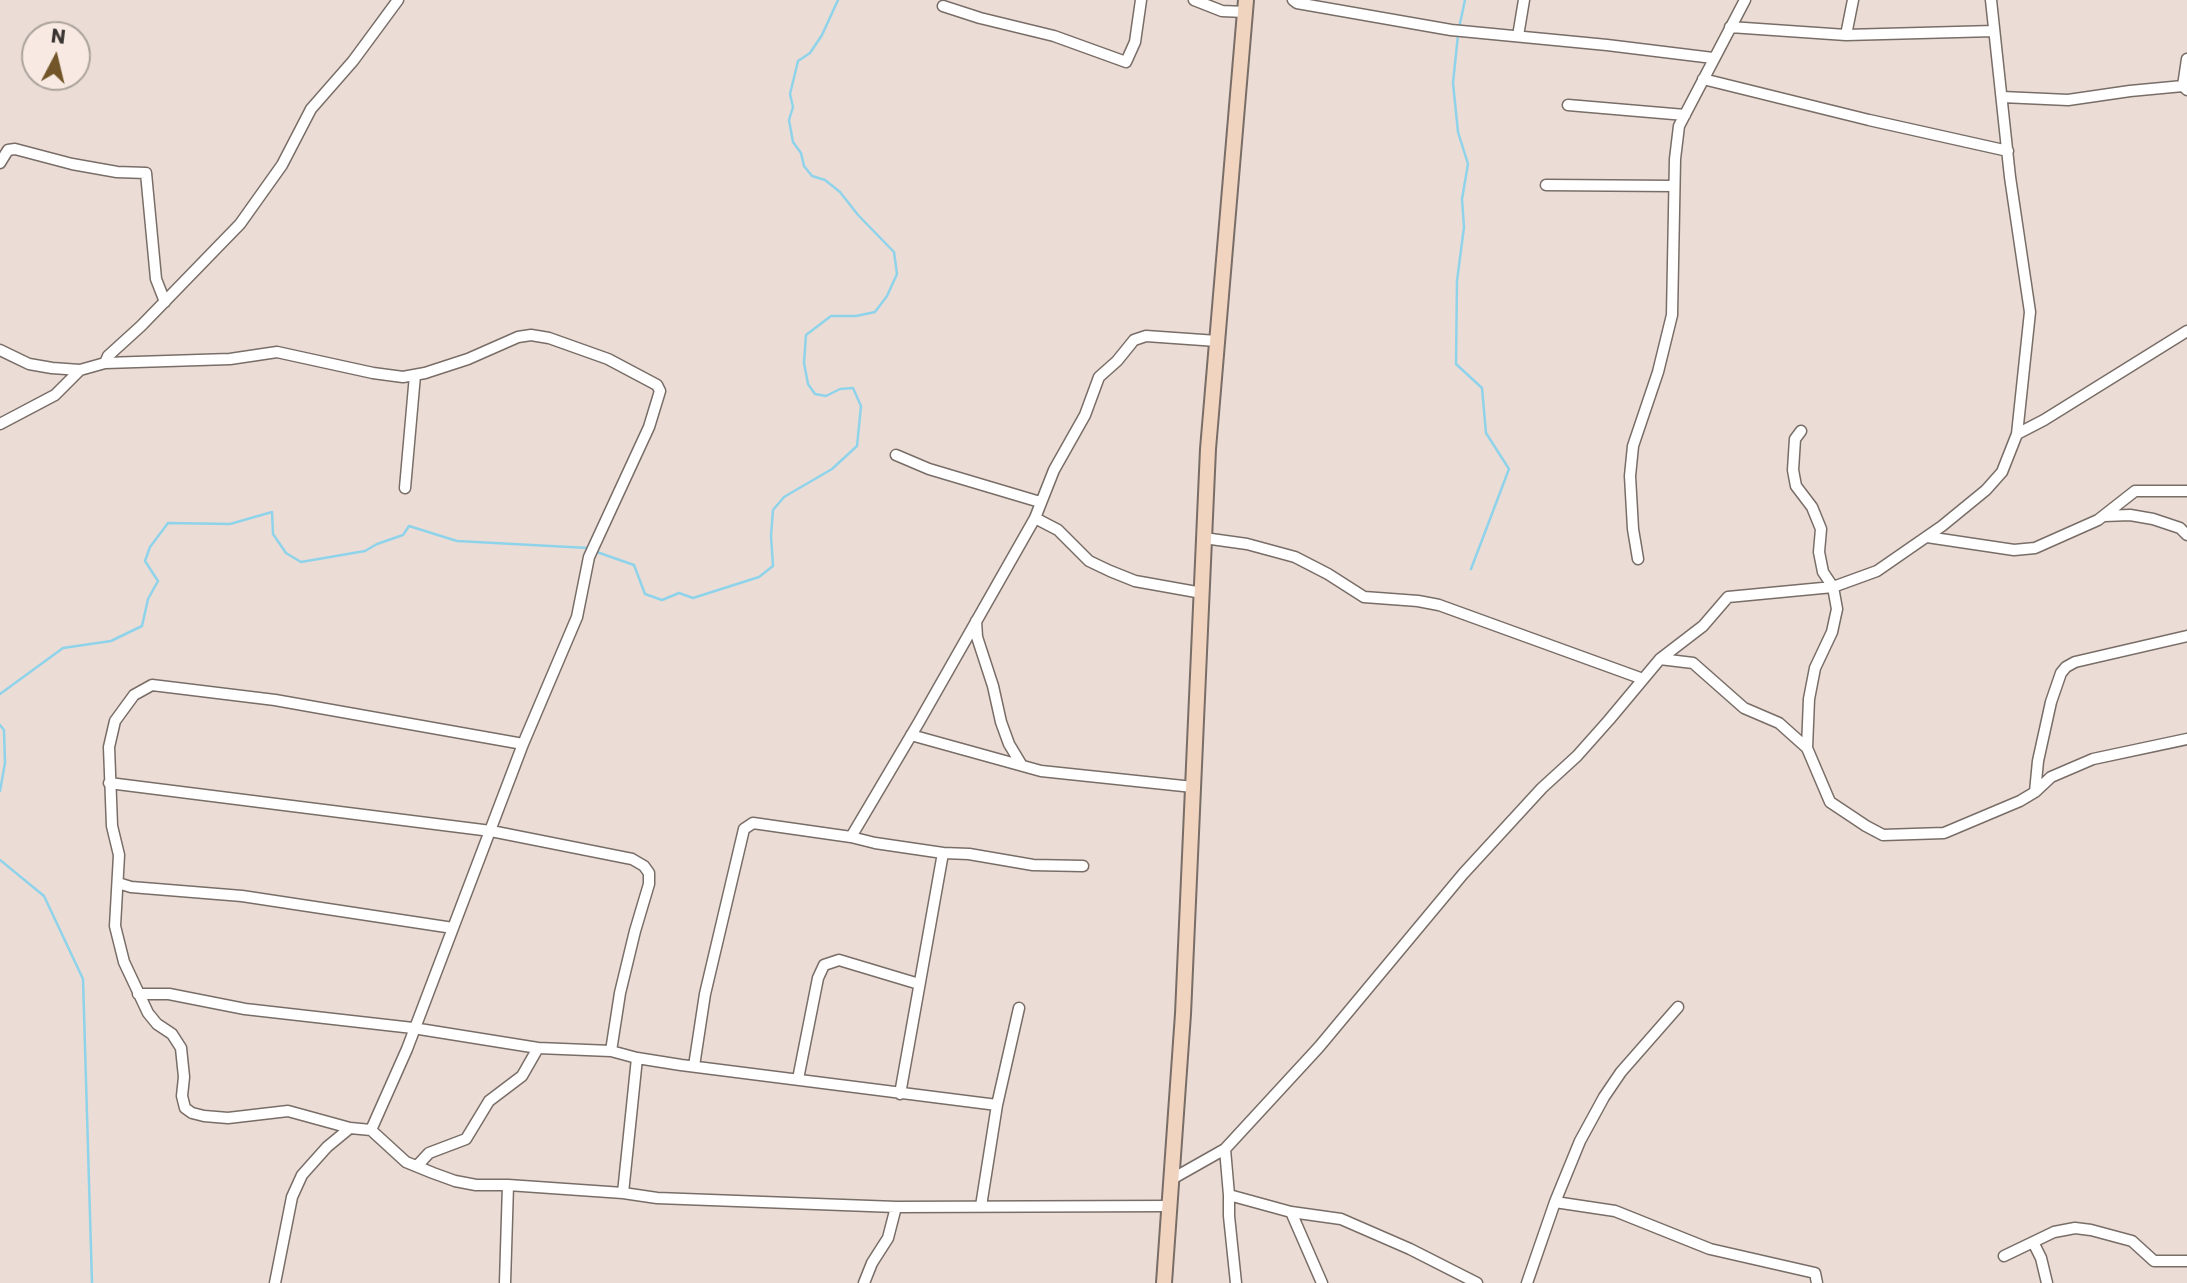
<!DOCTYPE html>
<style>
body{margin:0}
#map{position:relative;width:2187px;height:1283px;overflow:hidden;background:#ebddd6;font-family:Poppins,sans-serif}
canvas{display:block}
.north{position:absolute;left:21px;top:21px;width:70px;height:70px;box-sizing:border-box;background:#f8eae3;border:2px solid #aca29c;border-radius:50%;rotate:7deg;font-size:19px;font-weight:700;line-height:28px;text-align:center;color:#3a3532}
.north::after{content:'';display:block;margin:auto;width:24px;height:32px;background:#725528;clip-path:polygon(50% 0,100% 100%,50% 72%,0 100%)}
</style>
<div id="map">
<canvas width="2187" height="1283"></canvas>
<div class="north">N</div>
</div>
<script>
const g = document.querySelector('canvas').getContext('2d');
g.lineJoin = 'round';
const poly = rows => new Path2D(rows.map(r => 'M' + r).join(''));
function strokePath(path, color, width, dash) { g.strokeStyle = color; g.lineWidth = width; g.lineCap = dash ? 'butt' : 'round'; g.setLineDash(dash || []); g.stroke(path); }
strokePath(poly([
 [1459,28,1465,0],
 [1458,35,1453,83,1458,132,1468,164,1462,199,1464,227,1457,281,1456,364,1482,388,1486,433,1509,469,1471,569],
 [594,551,634,565,645,594,662,600,679,593,693,598,759,577,773,566,771,536,773,510,784,497,832,469,857,446,861,406,853,388,840,389,826,396,815,394,808,384,804,363,806,335,831,316,856,316,875,312,887,296,897,274,894,252,858,215,840,192,825,180,812,176,804,166,801,153,793,142,789,120,793,107,790,94,798,61,810,53,822,35,838,0],
 [0,694,63,648,111,641,142,626,148,599,158,581,145,561,150,547,168,523,230,524,272,512,273,534,286,553,301,562,365,551,377,544,403,535,409,526,457,541,588,548],
 [0,725,4,730,5,763,0,791],
 [0,860,44,896,83,979,92,1283]
]), '#8fd3eb', 2.5);
const minor = poly([
 [1194,0,1222,11,1245,12],
 [1293,0,1297,3,1451,30,1607,45,1713,58],
 [1853,0,1846,35,1994,31],
 [943,6,980,18,1054,36,1126,62,1135,42,1141,0],
 [1730,27,1846,35],
 [1518,36,1524,0],
 [1703,79,1869,120,2008,151],
 [2187,90,2183,86,2187,59],
 [2002,97,2068,100,2130,91,2183,86],
 [1568,105,1685,115],
 [0,163,8,150,15,149,72,164,117,172,146,173,156,279,165,302],
 [1546,185,1674,186],
 [0,350,29,364,52,368,80,370,105,363,108,356,141,326,240,224,282,165,311,109,353,61,398,0],
 [105,363,230,359,277,352,373,373,403,377,425,373,468,359,518,337,531,335,549,338,608,359,657,385,660,391,649,427,589,557,577,617,523,744,407,1049,371,1130,350,1128,288,1111,228,1118,204,1116,192,1113,185,1108,182,1096,184,1077,181,1048,172,1034,157,1024,148,1013,124,962,115,926,119,855,112,826,109,747,115,721,134,695,152,685,275,700,523,744],
 [0,424,55,395,80,370],
 [1801,431,1795,439,1793,470,1796,486,1812,507,1821,529,1819,552,1823,572,1833,587,1837,609,1832,632,1815,668,1809,699,1807,748,1830,802,1866,826,1883,835,1944,833,2020,801,2035,792,2038,761,2051,702,2061,673,2066,667,2075,662,2187,636],
 [2017,434,2044,420,2187,331],
 [896,455,929,469,1040,502],
 [405,488,415,375],
 [2104,516,2130,515,2153,519,2180,528,2187,535],
 [1035,518,1058,530,1089,561,1110,571,1135,581,1202,593],
 [1927,537,2014,550,2035,548,2098,520,2135,491,2187,491],
 [1204,538,1247,544,1295,557,1328,574,1364,597,1418,601,1439,605,1643,679],
 [1638,559,1633,529,1630,476,1633,446,1658,372,1672,315,1675,159,1679,126,1745,0],
 [976,621,977,637,993,686,1001,722,1009,744,1021,764],
 [1660,659,1693,663,1744,708,1779,723,1807,748],
 [911,735,1041,771,1193,787],
 [109,783,491,831,632,859,644,866,649,873,649,884,635,931,620,993,611,1051],
 [2035,792,2051,777,2093,759,2187,739],
 [1083,866,1033,865,969,854,943,853,875,843,851,837,919,722,1035,518,1054,470,1085,415,1099,377,1117,361,1134,340,1146,336,1217,341],
 [118,883,131,887,242,896,453,928],
 [138,994,169,994,245,1009,413,1028,538,1048,611,1051,637,1058,681,1065,997,1105],
 [694,1066,705,994,744,829,753,823,851,837],
 [798,1079,818,978,824,965,839,960,919,984],
 [900,1094,943,853],
 [371,1130,406,1162,433,1173,455,1181,476,1185,508,1185],
 [1225,1149,1229,1195,1291,1212,1341,1219,1410,1249,1477,1283],
 [417,1166,429,1153,466,1139,489,1101,522,1076,538,1048],
 [1172,1179,1225,1149,1319,1047,1463,874,1542,788,1577,756,1609,720,1660,659,1703,626,1728,597,1833,587,1877,571,1942,526,1986,490,2002,472,2017,434,2030,312,2010,177,1991,0],
 [623,1193,637,1058],
 [1229,1195,1229,1216,1236,1283],
 [1555,1202,1615,1211,1710,1249,1815,1273,1817,1283],
 [981,1206,997,1105,1019,1008],
 [1291,1212,1322,1283],
 [2033,1242,2041,1258,2047,1283],
 [2004,1256,2054,1232,2075,1228,2091,1230,2132,1241,2154,1261,2187,1261],
 [275,1283,292,1197,302,1175,327,1147,350,1128],
 [505,1283,508,1185,623,1193,657,1198,896,1207,1170,1206],
 [864,1283,872,1263,888,1238,896,1207],
 [1527,1283,1555,1202,1580,1141,1604,1097,1621,1072,1678,1007]
]);
const secondary = poly([
 [1164,1283,1183,1014,1208,449,1246,0]
]);
strokePath(minor, '#796d67', 13);
strokePath(secondary, '#796d67', 18);
strokePath(minor, '#fff', 10);
strokePath(secondary, '#f1d4bf', 14);
</script>
